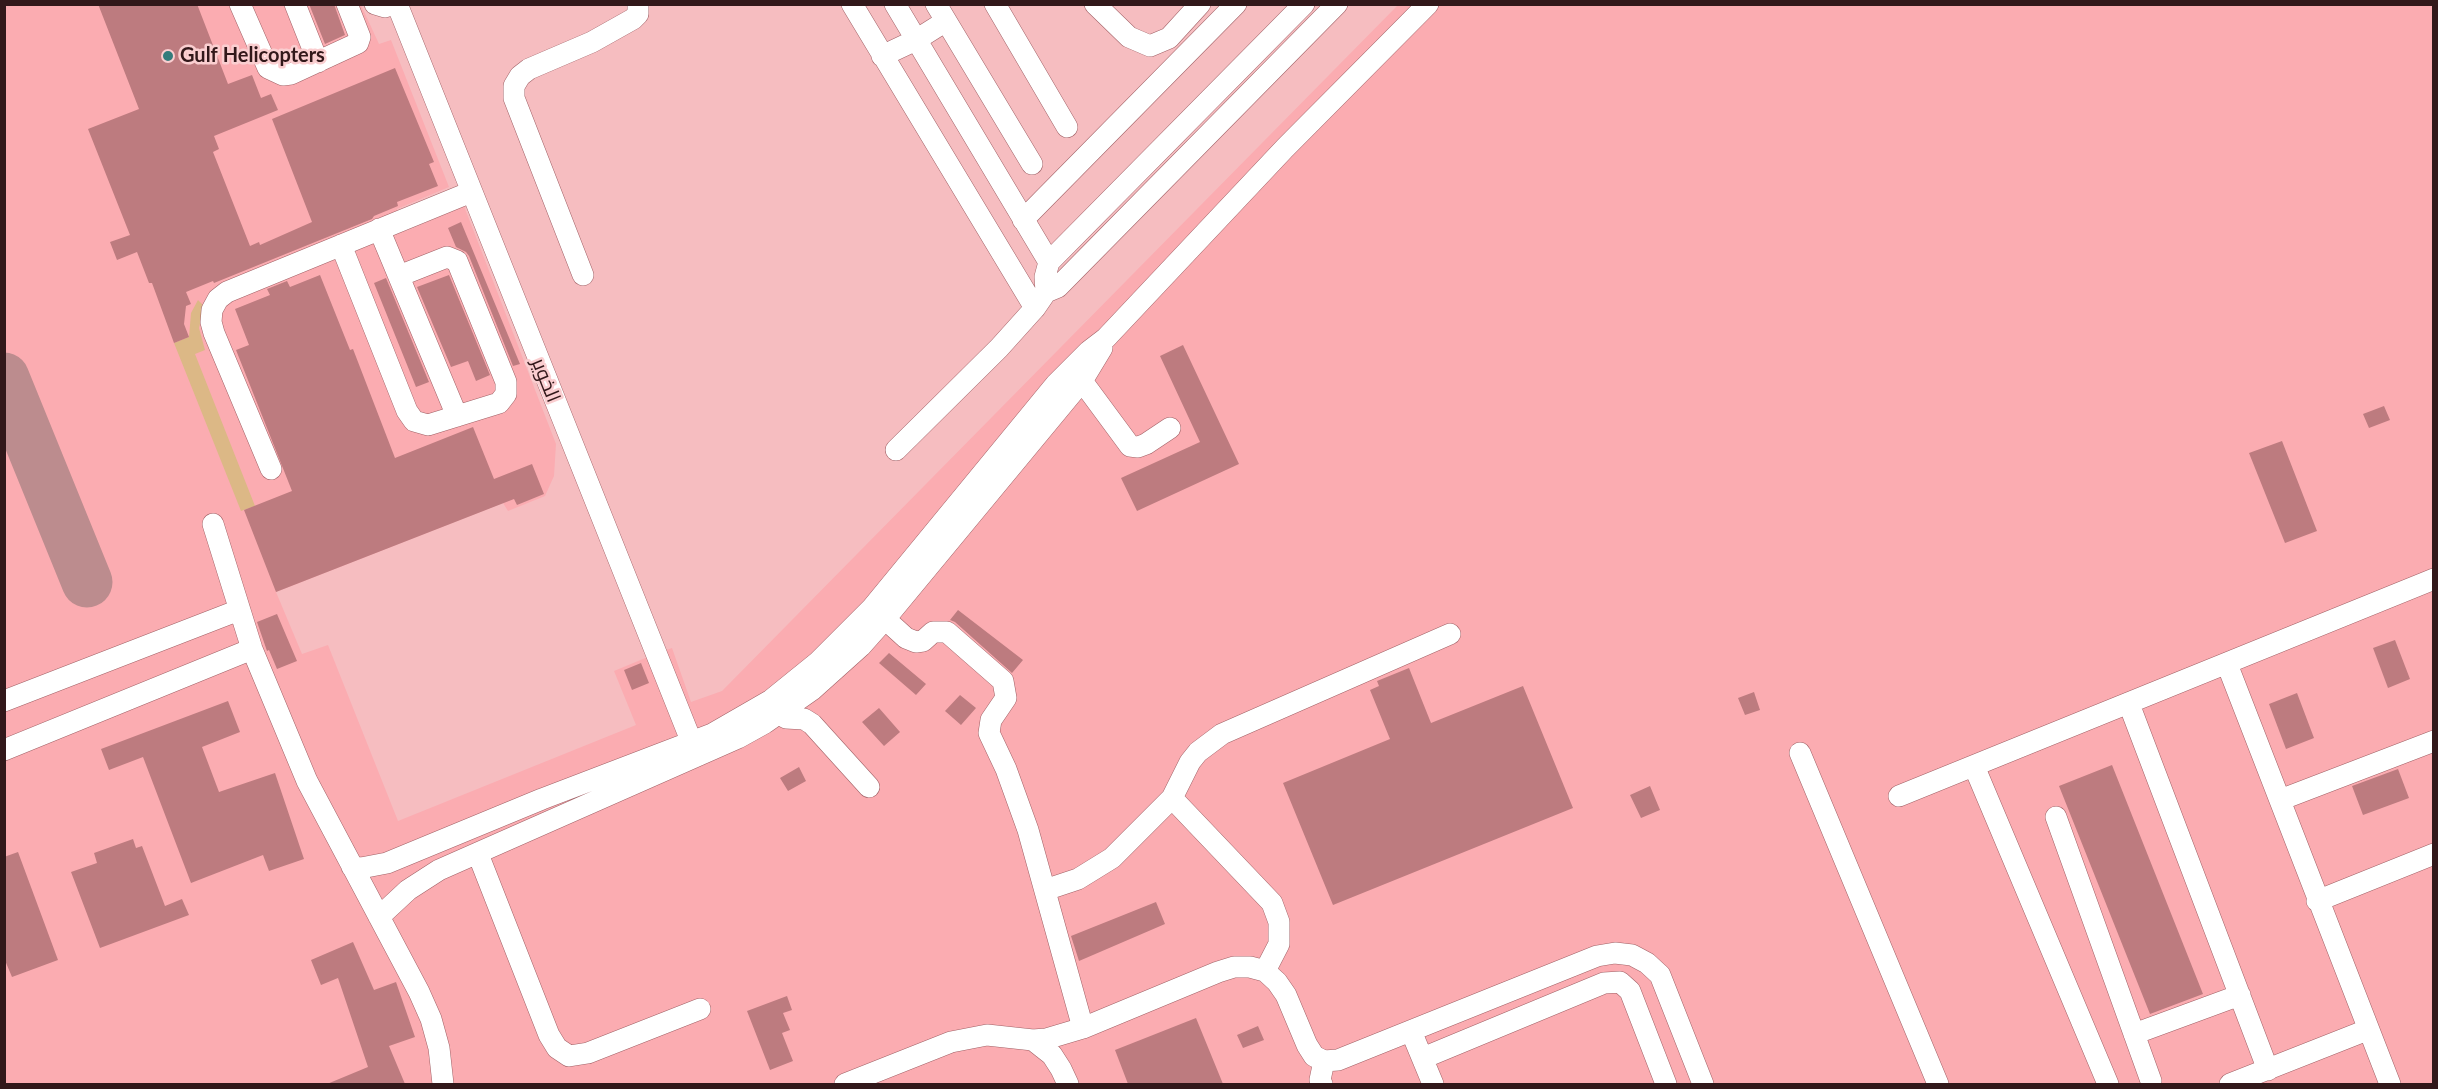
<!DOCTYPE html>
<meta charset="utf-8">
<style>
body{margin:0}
#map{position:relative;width:2438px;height:1089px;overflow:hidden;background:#f6bdc0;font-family:Lato,sans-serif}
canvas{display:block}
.frame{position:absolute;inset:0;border:6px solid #32181a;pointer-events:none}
</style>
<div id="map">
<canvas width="2438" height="1089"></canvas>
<div class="frame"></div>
</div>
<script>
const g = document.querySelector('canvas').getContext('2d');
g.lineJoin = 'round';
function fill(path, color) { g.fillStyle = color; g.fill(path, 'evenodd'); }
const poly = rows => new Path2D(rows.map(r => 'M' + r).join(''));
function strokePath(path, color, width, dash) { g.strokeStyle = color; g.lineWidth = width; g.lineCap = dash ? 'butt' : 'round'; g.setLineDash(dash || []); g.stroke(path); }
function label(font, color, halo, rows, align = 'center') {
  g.font = font + ' Lato,Cairo,sans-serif'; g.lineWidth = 5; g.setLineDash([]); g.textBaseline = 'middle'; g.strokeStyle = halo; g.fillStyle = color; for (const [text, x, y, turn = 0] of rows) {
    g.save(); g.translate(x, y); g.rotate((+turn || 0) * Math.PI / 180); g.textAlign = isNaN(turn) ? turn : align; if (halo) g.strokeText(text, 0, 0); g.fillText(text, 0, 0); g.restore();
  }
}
fill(poly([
 [5,5,361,5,379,44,391,40,449,187,397,209,401,220,406,231,464,206,556,444,554,476,545,496,508,511,503,503,276,592,302,654,328,645,398,821,636,725,614,671,655,654,672,648,691,702,722,691,1398,5,2433,5,2433,1084,5,1084]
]), '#fbacb1');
fill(poly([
 [198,300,204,306,199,328,205,350,195,354,255,506,241,511,174,343,189,337,191,313]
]), '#dcb886');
strokePath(poly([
 [4,378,87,582]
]), '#bc8c8e', 51);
fill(poly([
 [98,4,197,4,228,84,252,75,261,98,271,94,278,110,214,136,219,149,213,152,250,246,259,242,260,245,312,222,272,119,395,68,434,162,429,164,438,186,397,202,398,206,374,216,372,219,214,283,213,281,186,292,191,304,186,306,184,324,189,337,174,343,152,283,149,283,137,252,117,260,110,242,130,235,88,129,139,109],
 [309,4,334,4,345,35,325,44],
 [461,222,520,364,513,366,469,256,466,252,456,247,448,228],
 [320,275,350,350,353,349,395,458,473,427,494,479,532,464,544,494,517,505,514,499,276,592,244,510,292,491,236,350,249,345,235,309,270,295,267,289,287,281,290,287],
 [449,275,490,375,476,381,468,361,451,367,417,287],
 [386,278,429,382,416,387,374,283],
 [1183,345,1239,464,1137,511,1121,478,1200,442,1160,356],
 [2384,406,2390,420,2369,428,2363,414],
 [2282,441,2317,531,2285,543,2249,453],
 [958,610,1023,660,1012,673,955,622,950,620],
 [277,614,297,661,277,669,269,650,267,651,257,622],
 [2395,640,2410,679,2388,688,2373,648],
 [889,653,926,684,916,695,879,663],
 [641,663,649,683,632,690,624,670],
 [1409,668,1431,723,1523,686,1573,808,1333,905,1283,783,1390,739,1370,690,1379,686,1377,681],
 [1754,692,1760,710,1745,715,1738,698],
 [2297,693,2314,738,2286,749,2269,704],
 [960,695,976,708,961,725,945,711],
 [228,701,240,732,202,747,219,792,275,773,304,859,269,871,263,855,191,883,143,757,109,770,101,749],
 [879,708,900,732,884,746,862,722],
 [2112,765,2203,994,2150,1014,2059,786],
 [799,767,806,781,788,791,780,778],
 [2398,769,2409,798,2363,815,2352,786],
 [1650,786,1660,810,1641,818,1630,795],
 [133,839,136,848,142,846,165,906,182,899,189,915,100,948,71,872,97,863,94,853],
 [18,852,58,960,12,977,4,958,4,857],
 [1156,902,1165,924,1079,961,1071,936],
 [353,942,374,990,396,982,415,1037,389,1046,405,1084,327,1084,368,1067,338,978,321,985,311,960],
 [787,996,792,1010,783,1013,790,1030,782,1033,793,1061,770,1070,747,1011],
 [1196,1018,1223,1084,1128,1084,1115,1050],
 [1258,1026,1264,1040,1243,1048,1237,1035]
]), '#bd7b7f');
const minor = poly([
 [240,4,268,68,283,75,291,74,358,43,360,37,347,4],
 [295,4,318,62],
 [375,4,385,7,393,4],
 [397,4,696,753],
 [852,4,1035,308],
 [895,4,1049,262],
 [936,4,1032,164],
 [995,4,1067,127],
 [1095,4,1129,37,1150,46,1169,38,1200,4],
 [882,56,916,40,946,21],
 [1023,220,1236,4],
 [379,229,457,416],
 [341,245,407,411,414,421,428,425,499,403,506,394,506,382,457,261,447,257,399,276],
 [583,275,514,98,514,86,520,76,529,69,592,42,633,19,638,14,638,4],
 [1046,292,1045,277,1049,262,1304,4],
 [1082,381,1130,446,1138,447,1146,444,1170,428],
 [896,450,999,348,1035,308,1046,292,1058,287,1337,4],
 [271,469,214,333,211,322,212,310,218,299,227,292,471,192],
 [213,524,252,649,307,781,419,992,431,1019,439,1048,443,1084],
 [885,619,906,638,916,642,923,641,933,632,947,632,1003,681,1006,698,991,720,989,733,1006,769,1028,830,1083,1028],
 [2227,664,2390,1084],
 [4,701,239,610],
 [2129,704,2268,1070],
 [782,712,786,718,804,719,812,724,869,787],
 [4,750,252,649],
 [1800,753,1938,1084],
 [1974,766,2108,1084],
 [1899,796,2434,579],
 [1172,798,1272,903,1279,922,1279,944,1265,971],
 [2280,800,2434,741],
 [2056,817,2151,1081],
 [478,854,549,1035,557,1048,569,1056,588,1053,700,1009],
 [352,867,361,868,387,863,542,799,712,734,771,700,818,662,872,608,1056,384,1089,351,1106,338,1285,148,1428,4],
 [1045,890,1078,879,1112,858,1172,798,1190,762,1198,752,1222,734,1450,634],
 [2317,901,2434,854],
 [379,917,408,890,439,870,738,738,765,723,812,690,861,646,885,619,1082,381,1102,348],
 [1411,1031,1433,1084],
 [2134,1034,2240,995],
 [1033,1040,1046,1039,1083,1028,1218,972,1234,967,1250,967,1265,971,1277,982,1286,995,1307,1045,1314,1056,1324,1061,1338,1060,1597,956,1615,953,1632,955,1647,963,1660,975,1703,1084],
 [1423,1058,1604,983,1620,982,1630,991,1666,1084],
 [845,1084,951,1042,987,1035,1033,1040,1052,1055,1061,1069,1068,1084],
 [1322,1084,1320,1080,1324,1061],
 [2230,1084,2367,1030]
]);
strokePath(minor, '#a16166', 22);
strokePath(minor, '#fff', 21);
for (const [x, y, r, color] of [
 [168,56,6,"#337c7c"]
]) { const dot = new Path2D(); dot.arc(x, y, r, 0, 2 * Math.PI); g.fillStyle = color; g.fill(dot); strokePath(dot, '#faced0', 2); }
label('bold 20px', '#32181a', '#faced0', [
 ["Gulf Helicopters",180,56]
], 'left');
label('20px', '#32181a', '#faced0', [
 ["الخوير",546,380,68]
]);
</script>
